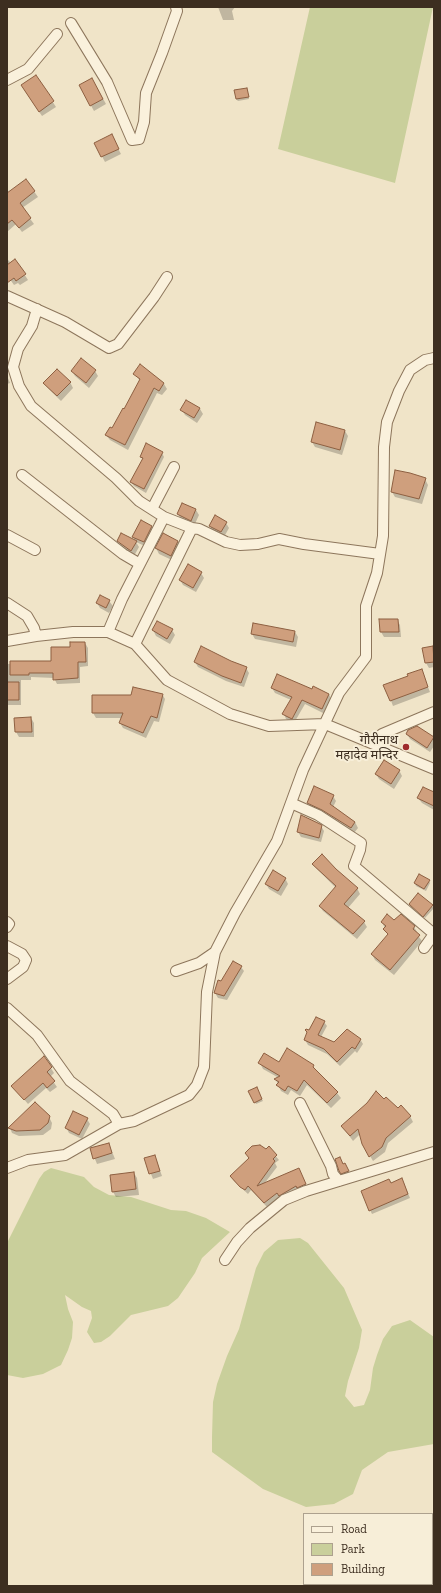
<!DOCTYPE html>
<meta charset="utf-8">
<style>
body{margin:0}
#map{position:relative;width:441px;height:1593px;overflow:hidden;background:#f0e4c8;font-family:"Zilla Slab",serif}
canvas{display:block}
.frame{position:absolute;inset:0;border:8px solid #3d2e20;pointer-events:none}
.legend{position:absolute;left:303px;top:1513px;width:130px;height:72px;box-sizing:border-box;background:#f7eed8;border:1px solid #ada18e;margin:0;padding:5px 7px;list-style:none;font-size:12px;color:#3d2e20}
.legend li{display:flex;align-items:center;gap:8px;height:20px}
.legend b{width:20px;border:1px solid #ada18e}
</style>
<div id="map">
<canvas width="441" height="1593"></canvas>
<div class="frame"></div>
<ul class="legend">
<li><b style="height:5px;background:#faf1dc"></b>Road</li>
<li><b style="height:11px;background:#c9cf9b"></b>Park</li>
<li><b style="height:11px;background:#cf9f7d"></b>Building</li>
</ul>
</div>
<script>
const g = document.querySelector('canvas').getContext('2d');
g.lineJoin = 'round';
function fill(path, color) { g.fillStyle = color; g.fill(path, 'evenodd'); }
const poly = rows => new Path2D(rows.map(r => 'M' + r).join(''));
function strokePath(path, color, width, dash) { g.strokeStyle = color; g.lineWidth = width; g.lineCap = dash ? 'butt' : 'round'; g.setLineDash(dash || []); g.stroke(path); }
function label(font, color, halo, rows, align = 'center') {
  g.font = font + ' "Zilla Slab","Noto Sans Devanagari",serif'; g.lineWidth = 4; g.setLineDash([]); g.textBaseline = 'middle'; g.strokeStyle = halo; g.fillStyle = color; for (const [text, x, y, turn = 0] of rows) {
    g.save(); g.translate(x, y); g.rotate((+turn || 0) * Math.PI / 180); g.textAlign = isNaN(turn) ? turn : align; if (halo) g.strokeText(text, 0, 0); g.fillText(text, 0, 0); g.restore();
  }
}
fill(poly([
 [310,7,433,7,395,183,278,149],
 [51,1168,84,1177,94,1187,109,1195,131,1197,171,1210,186,1211,206,1218,230,1232,202,1258,195,1273,178,1298,168,1306,131,1315,110,1336,101,1342,94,1343,87,1332,92,1318,91,1311,82,1307,65,1295,68,1309,73,1322,72,1338,68,1350,61,1365,43,1374,23,1378,7,1375,7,1243,39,1179,44,1172],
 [300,1238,308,1243,344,1288,362,1330,359,1348,348,1381,345,1396,354,1407,364,1405,370,1390,373,1368,377,1355,383,1339,392,1326,410,1320,434,1337,434,1444,388,1452,362,1470,353,1494,334,1504,306,1507,263,1489,212,1452,212,1437,213,1402,217,1384,227,1356,239,1329,256,1268,264,1252,278,1240]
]), '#c9cf9b');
fill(poly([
 [218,7,235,7,232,11,234,20,223,20],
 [36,76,56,107,42,116,25,91],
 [92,79,106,104,94,111,80,86],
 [247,89,249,99,238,101,236,99],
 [114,141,121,154,105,162,95,143],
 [26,180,38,197,22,208,34,224,22,232,16,224,7,232,7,194],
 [7,259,11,263,15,260,28,280,20,285,18,283,14,285,7,275],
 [141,366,164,384,167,389,162,395,157,393,128,450,110,440,106,435,112,429,125,410,140,381,135,374],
 [72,371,95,371,98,376,89,388,75,376],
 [7,376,10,383,7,384],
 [70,382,73,388,61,401,48,388,45,383],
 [200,409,203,414,197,423,185,415,182,410],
 [317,423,345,431,348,436,342,455,315,447,312,442],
 [162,453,164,457,146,493,134,486,131,482,143,460,141,457],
 [425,479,428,485,422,504,395,497,392,492],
 [182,504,196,510,199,515,194,526,181,520,178,514],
 [215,517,226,523,229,528,224,537,213,532,210,526],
 [151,526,155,532,147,547,136,542,133,537],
 [164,534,178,542,181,547,174,561,159,554,156,548],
 [118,541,136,542,139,547,134,556,121,547],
 [201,573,204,578,196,592,183,585,180,580],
 [100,596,109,601,113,606,109,613,100,608,97,603],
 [380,620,397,620,400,625,401,637,384,637,381,632],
 [153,630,172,630,175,635,170,644,156,636],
 [295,632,298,637,296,647,255,639,252,634],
 [85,643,88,648,88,666,80,667,80,683,57,684,54,678,31,677,31,680,21,680,21,705,8,705,7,664,52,662,71,648],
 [433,648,434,650,434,667,429,668,426,663,423,649],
 [195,662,231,662,246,668,249,673,244,687,226,681,198,667],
 [421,670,430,692,393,706,385,685,409,676],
 [272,688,312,691,329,694,331,699,325,714,305,704,294,723,286,719,284,714,291,700,275,693],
 [145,690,162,694,165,699,159,722,154,721,146,738,123,728,120,723,122,718,96,718,93,713,93,696,131,696],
 [31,718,34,723,34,737,19,737,16,732],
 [407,734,433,738,434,746,430,752,410,739],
 [399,770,402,776,394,789,379,779,376,774],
 [434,793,434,810,422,803,418,798],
 [333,796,336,801,333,807,355,822,358,828,354,833,311,808,308,803],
 [321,826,324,831,321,842,301,837,298,832],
 [314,864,336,870,357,888,360,894,348,908,364,922,367,927,357,939,323,911,320,906,336,888,317,869],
 [285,878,288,884,281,896,269,889,266,884],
 [429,881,430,883,426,891,416,886,415,883],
 [418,894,434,908,425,918,410,904],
 [394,921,414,927,417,932,416,933,422,941,394,975,375,960,372,954,388,935,382,922],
 [241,967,244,971,227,1000,218,998,215,993,222,982],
 [324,1022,327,1026,321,1037,334,1043,360,1039,363,1044,357,1053,355,1051,340,1066,327,1054,308,1045,305,1040,310,1032],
 [44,1057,54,1073,50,1077,57,1087,50,1092,46,1088,28,1104,13,1086],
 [260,1063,313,1066,316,1071,337,1093,341,1098,331,1108,307,1085,300,1096,291,1090,288,1095,281,1091,278,1085,276,1080,279,1078,263,1069],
 [256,1089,263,1101,256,1104,250,1092],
 [384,1100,410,1116,413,1122,388,1143,385,1152,373,1161,363,1144,360,1134,353,1141,342,1126],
 [49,1117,52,1123,51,1129,43,1135,19,1136,12,1133,10,1128],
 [87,1119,90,1124,82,1139,69,1133,66,1127],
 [109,1144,115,1159,97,1164,91,1149],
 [269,1148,279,1160,275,1163,277,1167,264,1184,301,1174,308,1189,280,1197,267,1207,251,1190,248,1194,234,1181,231,1177],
 [155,1156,162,1176,153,1179,145,1159],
 [343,1165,347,1170,351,1177,345,1178,342,1173],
 [134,1173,137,1178,139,1195,116,1197,113,1192,111,1175],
 [404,1183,410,1198,372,1214,370,1210,391,1184]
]), '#0003');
const building = poly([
 [36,75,54,101,39,112,21,85,36,75],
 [92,78,103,99,90,106,79,85,92,78],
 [247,88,249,97,236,99,234,90,247,88],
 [112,134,119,149,101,157,94,143,112,134],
 [26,179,35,191,20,203,31,218,19,228,12,220,7,224,7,193,26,179],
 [15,259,26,274,16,281,14,278,7,283,7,265,15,259],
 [81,358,96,370,86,383,71,371,81,358],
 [140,364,164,383,159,391,154,388,125,445,105,435,110,427,112,428,123,408,124,409,140,379,133,374,140,364],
 [57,369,71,382,57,396,43,383,57,369],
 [186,400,200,408,194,418,180,410,186,400],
 [316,422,345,430,340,450,311,442,316,422],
 [146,443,163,452,144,489,130,482,143,458,140,457,146,443],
 [395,470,410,473,426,478,419,499,391,492,395,470],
 [182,503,196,509,191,521,177,514,182,503],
 [215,515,227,522,221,532,209,526,215,515],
 [141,520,152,526,144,542,132,537,141,520],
 [121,533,137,541,131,551,117,541,121,533],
 [163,533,178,541,171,556,155,548,163,533],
 [188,564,202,572,193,588,179,580,188,564],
 [100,595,110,600,106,608,96,603,100,595],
 [379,619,398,619,399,632,380,632,379,619],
 [157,621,173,629,167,639,152,630,157,621],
 [253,623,295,631,293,642,251,634,253,623],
 [70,642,85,642,86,662,78,662,78,678,53,680,53,673,29,673,29,675,10,675,10,661,51,661,51,647,70,647,70,642],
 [201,646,231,661,247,667,241,683,222,676,194,662,201,646],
 [433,646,434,662,425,663,422,648,433,646],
 [422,669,428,687,390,701,383,685,408,676,407,674,422,669],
 [277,674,312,689,313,686,329,694,322,709,302,700,292,719,282,714,292,697,271,688,277,674],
 [7,682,19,682,19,700,7,700,7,682],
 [133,687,163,694,157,718,151,716,143,733,119,723,123,713,92,713,92,695,131,695,133,687],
 [31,717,32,732,15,732,14,718,31,717],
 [417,726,434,737,427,748,406,734,408,730,417,726],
 [384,760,400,770,391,784,375,774,384,760],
 [314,786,334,795,330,804,355,822,351,828,322,810,307,803,314,786],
 [423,787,434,792,434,806,417,798,423,787],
 [301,815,322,825,319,838,297,832,301,815],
 [322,854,336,869,358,888,344,904,365,921,353,934,319,906,336,886,312,864,322,854],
 [273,870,286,878,278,891,265,884,273,870],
 [419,874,430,880,424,889,414,883,419,874],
 [418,893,433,905,423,917,409,904,418,893],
 [387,914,394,920,401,914,415,926,413,929,420,935,390,970,371,954,388,934,383,929,386,926,381,922,387,914],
 [233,961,242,966,224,996,214,993,218,980,221,981,233,961],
 [316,1017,325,1021,318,1035,334,1042,347,1029,361,1039,355,1049,352,1047,337,1062,324,1049,304,1040,307,1032,305,1030,306,1029,309,1030,316,1017],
 [287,1048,314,1065,313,1067,338,1092,327,1103,304,1080,297,1091,288,1086,285,1091,276,1085,279,1082,274,1079,280,1076,258,1063,264,1053,279,1062,287,1048],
 [44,1056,52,1067,47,1072,55,1081,47,1088,43,1083,24,1100,11,1086,44,1056],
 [257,1087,262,1099,254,1103,248,1091,257,1087],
 [376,1091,384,1099,386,1097,398,1108,401,1105,411,1116,386,1138,382,1147,369,1157,362,1144,358,1129,350,1136,341,1126,367,1103,376,1091],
 [35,1102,50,1116,48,1123,40,1130,16,1131,8,1128,35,1102],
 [73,1111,88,1118,79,1135,65,1128,73,1111],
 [109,1143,112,1153,93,1159,90,1148,109,1143],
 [260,1145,266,1149,269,1146,277,1155,273,1159,275,1161,257,1186,299,1168,306,1184,297,1188,296,1186,279,1196,277,1193,264,1203,248,1186,245,1190,240,1187,230,1176,249,1158,245,1153,252,1146,260,1145],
 [155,1155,160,1171,149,1174,144,1158,155,1155],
 [340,1157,343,1164,345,1163,349,1171,341,1174,339,1171,335,1159,340,1157],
 [134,1172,136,1189,112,1192,110,1175,134,1172],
 [402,1178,408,1194,369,1211,361,1191,389,1179,391,1183,402,1178]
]);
fill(building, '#cf9f7d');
strokePath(building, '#8d5f41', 1);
const minor = poly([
 [71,23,107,82,132,140,139,139,144,122,146,93,162,53,177,11,176,7],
 [7,80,28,69,57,34],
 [7,296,65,322,109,348,118,344,154,297,167,277],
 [37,309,32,326,18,349,13,367,19,386,31,406,116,478,139,501,164,517,192,528,135,644],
 [22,475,123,554,140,564],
 [152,509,174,467],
 [192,528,199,529,226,542,240,545,258,544,279,539,304,544,380,554],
 [7,535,35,550],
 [7,603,27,616,34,628,36,636],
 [108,632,122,599,164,517],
 [7,641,36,636,73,632,108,632,135,644,167,680,230,714,269,726,325,724,434,769],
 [373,743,382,734,434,712],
 [291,803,318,815,361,843,360,850,354,866,434,934],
 [7,922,9,924,7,927],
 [7,946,22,954,26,960,23,967,7,979],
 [424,948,434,934],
 [176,971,199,963,215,952],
 [7,1008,37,1035,70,1081,113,1114,119,1124],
 [300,1103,331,1166,333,1174,339,1181],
 [7,1168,28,1160,65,1155,119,1124,134,1121,189,1095,197,1085,204,1067,207,992,215,952,235,913,277,841,303,770,339,693,366,657,366,606,377,573,383,536,384,447,387,422,399,391,410,370,425,360,434,358],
 [225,1260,237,1242,250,1228,284,1200,306,1191,434,1152]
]);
strokePath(minor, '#8d765c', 12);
strokePath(minor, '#faf1dc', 10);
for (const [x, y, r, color] of [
 [406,747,4,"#9e2a2b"]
]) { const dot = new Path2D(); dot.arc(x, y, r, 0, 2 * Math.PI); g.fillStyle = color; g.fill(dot); strokePath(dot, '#f7eed8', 1.5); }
label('13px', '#3d2e20', '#f7eed8', [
 ["गौरीनाथ",398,740],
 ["महादेव मन्दिर",398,755]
], 'right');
</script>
